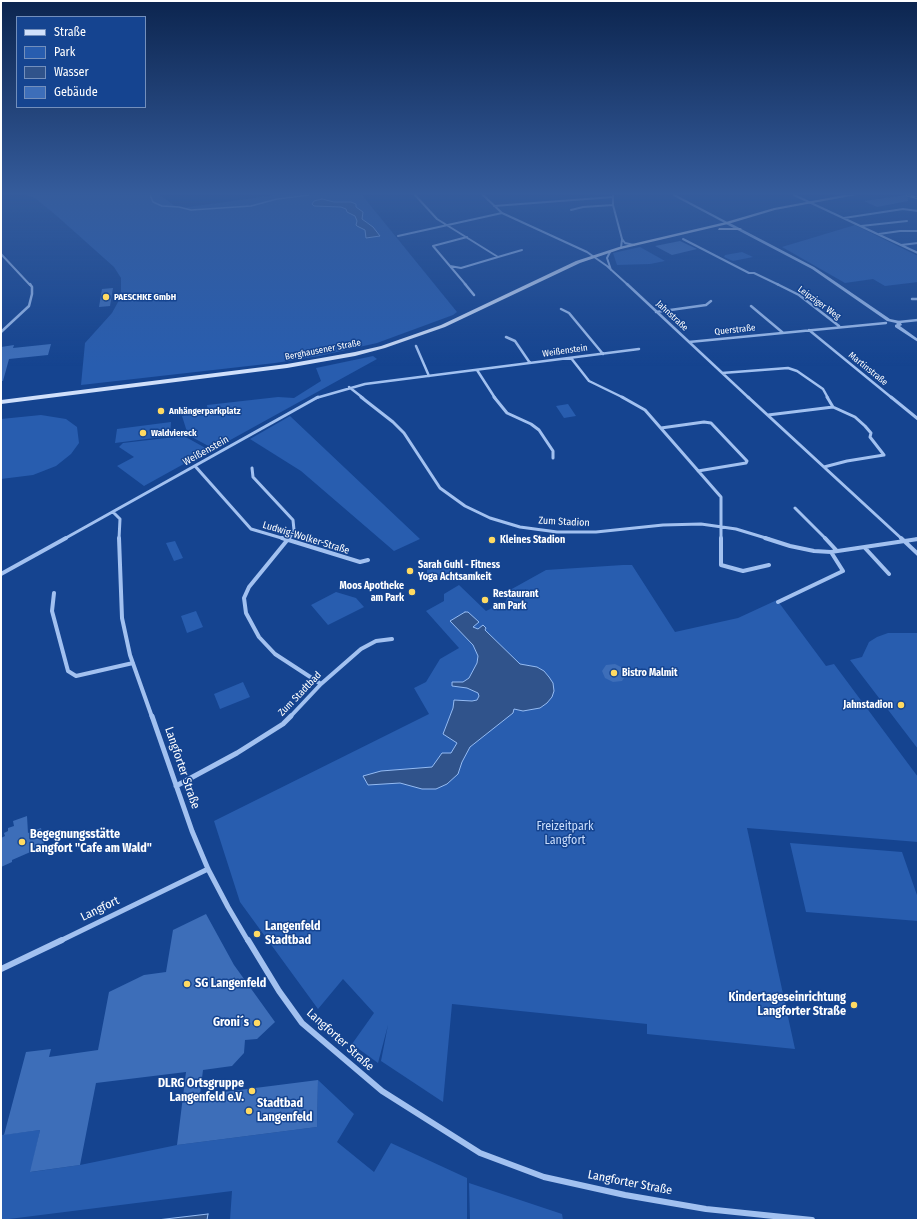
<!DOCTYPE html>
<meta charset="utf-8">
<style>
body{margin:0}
#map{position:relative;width:919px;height:1221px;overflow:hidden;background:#154490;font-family:"Fira Sans Condensed",sans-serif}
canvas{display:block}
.frame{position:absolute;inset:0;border:2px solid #fff;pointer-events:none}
.legend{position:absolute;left:16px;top:16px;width:130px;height:92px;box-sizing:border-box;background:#154490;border:1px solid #738fbc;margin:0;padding:5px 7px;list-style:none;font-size:12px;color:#fff}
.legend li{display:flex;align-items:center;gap:8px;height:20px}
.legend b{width:20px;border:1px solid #738fbc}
</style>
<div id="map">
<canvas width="919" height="1221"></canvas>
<div class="frame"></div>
<ul class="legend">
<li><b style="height:5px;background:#d0e0fb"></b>Straße</li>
<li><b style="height:11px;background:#285daf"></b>Park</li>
<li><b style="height:11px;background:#30538b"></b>Wasser</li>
<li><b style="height:11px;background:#3d6eb9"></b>Gebäude</li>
</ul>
</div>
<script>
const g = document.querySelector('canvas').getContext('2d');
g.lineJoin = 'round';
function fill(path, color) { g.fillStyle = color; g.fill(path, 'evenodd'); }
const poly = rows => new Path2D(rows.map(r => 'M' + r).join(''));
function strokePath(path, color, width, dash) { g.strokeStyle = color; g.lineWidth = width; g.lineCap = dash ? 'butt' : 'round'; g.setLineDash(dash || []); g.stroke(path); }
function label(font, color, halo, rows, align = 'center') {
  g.font = font + ' "Fira Sans Condensed",sans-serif'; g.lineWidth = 3; g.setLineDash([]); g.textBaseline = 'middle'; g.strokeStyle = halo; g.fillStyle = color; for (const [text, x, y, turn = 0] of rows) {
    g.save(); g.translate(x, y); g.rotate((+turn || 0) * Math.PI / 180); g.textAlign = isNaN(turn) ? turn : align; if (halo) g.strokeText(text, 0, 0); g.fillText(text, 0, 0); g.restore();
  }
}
fill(poly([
 [26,195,159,195,177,207,181,208,276,195,362,195,457,312,453,315,377,343,319,356,275,363,81,385,85,343,112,313,118,302,121,292,121,278,114,267,58,217,35,198],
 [855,225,918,256,918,282,885,286,873,279,845,283,782,247],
 [640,247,665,261,650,264,617,265,613,253],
 [742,252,753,257,733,261,724,257,725,255],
 [373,356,377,359,214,449,188,435,182,416,208,412,207,405,278,397,294,398,321,381,316,368],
 [568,404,576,416,564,418,556,406],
 [41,415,66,419,77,427,79,443,71,454,56,466,33,475,1,479,1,419],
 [290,416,420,539,394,551,301,471,250,439],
 [171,422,170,436,115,443,117,429],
 [184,436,209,450,144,486,117,466,134,457,119,447,123,443],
 [175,541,183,558,174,561,166,543],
 [438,562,448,563,452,567,453,569,448,574,449,576,442,578,427,573,427,567,428,564],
 [623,565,632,565,675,632,738,618,777,600,826,666,834,664,918,777,918,842,747,828,795,1049,647,1034,647,1024,452,1004,443,1102,381,1061,388,1025,378,1063,352,1044,374,1013,343,979,318,1009,240,902,214,821,429,714,414,688,426,682,440,659,459,648,426,611,444,601,444,594,459,585,486,611,506,601,510,590,546,570],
 [336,592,356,598,364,607,328,625,311,605],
 [196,611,203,627,187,633,181,616],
 [888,633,918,633,918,749,850,660,862,657,869,642,877,637],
 [243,682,250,697,220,709,214,694],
 [790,843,902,852,918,898,918,921,806,912],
 [318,1080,354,1114,337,1142,374,1172,391,1143,467,1178,467,1220,230,1220,232,1191,1,1220,1,1135,40,1130,31,1172,80,1165,177,1145,317,1127],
 [469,1183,562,1214,563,1220,470,1220]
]), '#285daf');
const water = poly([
 [322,199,334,202,351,202,356,204,356,207,363,212,362,219,373,227,380,236,366,238,365,230,357,226,356,225,357,221,355,216,347,212,346,209,341,207,314,206,312,204,314,201,322,199],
 [465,612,468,612,479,622,473,627,478,629,483,625,486,628,485,630,520,664,537,667,544,671,549,677,553,683,554,691,552,697,547,703,540,708,523,711,514,709,513,713,470,747,462,762,458,774,447,784,436,789,422,789,400,783,368,785,363,776,381,771,432,767,442,753,451,753,457,743,443,734,453,708,454,700,472,701,477,700,479,696,478,693,467,688,452,686,452,682,463,682,469,678,477,663,478,656,473,645,450,621,465,612],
 [208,1214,207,1220,157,1220,208,1214]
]);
fill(water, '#30538b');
strokePath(water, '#94bbf3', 1);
strokePath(poly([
 [150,195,153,202,162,206,179,207,191,210,251,206,277,199,309,195]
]), '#94bbf3', 1.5);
fill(poly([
 [907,195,908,201,877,207,864,201],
 [680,241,697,249,672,255,655,246],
 [113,288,110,306,99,307,102,289],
 [51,344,48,355,9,359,3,381,1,381,1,347,14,345,13,348],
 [615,664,623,668,626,675,622,681,613,682,605,678,602,671,606,665],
 [27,816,28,833,41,828,44,844,34,848,35,850,12,860,12,862,1,867,1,838,5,836,4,833,8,831,8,828,14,826,13,821],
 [206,914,234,965,275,1022,257,1039,245,1040,244,1053,232,1066,203,1070,200,1095,318,1080,317,1127,177,1145,186,1072,96,1083,80,1165,30,1172,40,1130,4,1135,26,1052,51,1049,49,1057,98,1050,109,992,144,975,166,972,173,930]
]), '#3d6eb9');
strokePath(poly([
 [415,195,437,219,498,257,461,268,450,266],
 [483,195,502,213,587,252,607,266,628,285],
 [674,195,727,223],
 [794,195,918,253],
 [613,196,613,205,622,239,621,248],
 [494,206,613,197],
 [571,210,583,207,613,205],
 [844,218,903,209,918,211],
 [861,226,907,221],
 [879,234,900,231,918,231],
 [398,236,502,213],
 [622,239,625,243,634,245],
 [683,239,749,273,754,273,779,285],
 [901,245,918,243],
 [610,252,607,258,611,270],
 [1,254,30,285],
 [498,257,522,250],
 [466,285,433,246,467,237]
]), '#a2c1f0', 2);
strokePath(poly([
 [465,284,474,295],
 [627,284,749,398],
 [777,284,799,295,839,326],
 [912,299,918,299],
 [751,306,782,332],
 [561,309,569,313,603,354],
 [656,312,706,305,711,301],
 [899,322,918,320],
 [809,330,892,398],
 [1,332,29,306,32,294,32,287,30,284],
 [506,337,515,341,530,363],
 [689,342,886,323],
 [416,346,429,376],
 [571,358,589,381,624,398],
 [477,370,495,398],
 [722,373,788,368,797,371,823,389,828,398],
 [349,387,363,398],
 [316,398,365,384,639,349]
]), '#a2c1f0', 2.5);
strokePath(poly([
 [361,397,393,422,404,433,440,488,465,506,490,518,520,527,557,532,596,532,663,525,701,524,736,529,769,539],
 [494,397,507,413,531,424,539,430,553,451,553,458],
 [622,397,645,410,721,497,721,539],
 [748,397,902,539],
 [891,397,918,419],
 [768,415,833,407],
 [661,428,704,422,711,423,747,461,746,463,698,471],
 [195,466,251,529,285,539],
 [824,467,847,461,884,455,870,437,871,433,865,426,855,417,833,407,827,397],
 [252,468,253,477,293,520,294,530,289,539],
 [795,508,826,539],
 [113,512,120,519,119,539],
 [64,539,318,397],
 [916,539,918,539]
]), '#a2c1f0', 3);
strokePath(poly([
 [119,538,122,618,130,655,152,717],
 [282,538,360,562,368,560],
 [289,538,249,587,244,598,246,613,259,637,275,654,321,684],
 [721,538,721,565,743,571,769,565],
 [765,538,790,546,814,551,831,552,918,539],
 [825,538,837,551],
 [901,538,918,554],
 [865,548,889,574],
 [1,574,66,538],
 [54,593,52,611,68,671,76,676,133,663],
 [778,602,843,571,831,552],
 [290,717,321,684,361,649,376,641,392,639]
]), '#a2c1f0', 4);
strokePath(poly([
 [152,716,192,831,208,869,228,907,248,941],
 [176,786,237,753,283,724,291,716],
 [60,941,208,869]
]), '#a2c1f0', 5);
strokePath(poly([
 [248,940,279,991,302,1023,382,1091,480,1153,544,1177,625,1195,706,1209,812,1220],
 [1,969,62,940]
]), '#a2c1f0', 6);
fill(poly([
 [726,222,728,222,814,267,890,319,900,321,902,325,900,326,918,339,918,342,895,327,895,325,897,324,896,323,887,321,812,269,726,224,726,222]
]), '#a2c1f0');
fill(poly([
 [844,195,856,195,775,210,728,224,621,249,580,263,445,327,385,348,355,356,287,368,1,404,1,400,287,364,355,352,381,346,441,325,576,261,619,247,726,222,774,208,844,195],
 [719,228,740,228,742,229,740,230,718,230,719,228]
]), '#d0e0fb');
const rail = poly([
 [907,195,918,198]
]);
strokePath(rail, '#fff', 2.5);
strokePath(rail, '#154490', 1.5, [4]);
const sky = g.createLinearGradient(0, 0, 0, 366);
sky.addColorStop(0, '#0c254f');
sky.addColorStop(0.53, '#355c9c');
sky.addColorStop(1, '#355c9c00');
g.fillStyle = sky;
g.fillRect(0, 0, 919, 366);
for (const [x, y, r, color] of [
 [106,297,4,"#ffda62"],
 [161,411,4,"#ffda62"],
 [143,433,4,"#ffda62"],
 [492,540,4,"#ffda62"],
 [410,571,4,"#ffda62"],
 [412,592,4,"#ffda62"],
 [485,600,4,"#ffda62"],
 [614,673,4,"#ffda62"],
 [901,705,4,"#ffda62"],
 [22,842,4,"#ffda62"],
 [257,934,4,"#ffda62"],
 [187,984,4,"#ffda62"],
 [854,1005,4,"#ffda62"],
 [257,1023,4,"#ffda62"],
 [252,1091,4,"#ffda62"],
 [249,1111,4,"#ffda62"]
]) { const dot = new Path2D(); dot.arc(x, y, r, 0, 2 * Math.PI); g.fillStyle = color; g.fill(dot); strokePath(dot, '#154490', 1.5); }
label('bold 9px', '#fff', '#154490', [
 ["PAESCHKE GmbH",114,297],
 ["Anhängerparkplatz",169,411],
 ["Waldviereck",151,433]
], 'left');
label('9px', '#fff', '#154490', [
 ["Leipziger Weg",819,303,36],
 ["Jahnstraße",672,316,43],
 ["Querstraße",735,330,-6],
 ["Berghausener Straße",323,350,-11],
 ["Weißenstein",565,351,-8],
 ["Martinstraße",868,369,39]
]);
label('10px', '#fff', '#154490', [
 ["Weißenstein",206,451,-29],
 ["Zum Stadion",564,522,3],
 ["Ludwig-Wolker-Straße",306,538,17],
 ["Zum Stadtbad",300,694,-46]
]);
label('bold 10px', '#fff', '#154490', [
 ["Kleines Stadion",500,540],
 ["Sarah Guhl - Fitness",418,565],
 ["Yoga Achtsamkeit",418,577],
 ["Moos Apotheke",404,586,"right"],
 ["am Park",404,598,"right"],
 ["Restaurant",493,594],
 ["am Park",493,606],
 ["Bistro Malmit",622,673],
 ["Jahnstadion",893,705,"right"]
], 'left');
label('12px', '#fff', '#154490', [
 ["Langforter Straße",182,768,71],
 ["Langfort",100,909,-26],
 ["Langforter Straße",340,1040,42],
 ["Langforter Straße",630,1183,11]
]);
label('12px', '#c9ddfc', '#154490', [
 ["Freizeitpark",565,827],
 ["Langfort",565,841]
]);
label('bold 12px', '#fff', '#154490', [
 ["Begegnungsstätte",30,835],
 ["Langfort \"Cafe am Wald\"",30,849],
 ["Langenfeld",265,927],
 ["Stadtbad",265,941],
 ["SG Langenfeld",195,984],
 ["Kindertageseinrichtung",846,998,"right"],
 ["Langforter Straße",846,1012,"right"],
 ["Groni´s",249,1023,"right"],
 ["DLRG Ortsgruppe",244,1084,"right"],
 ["Langenfeld e.V.",244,1098,"right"],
 ["Stadtbad",257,1104],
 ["Langenfeld",257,1118]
], 'left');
</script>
